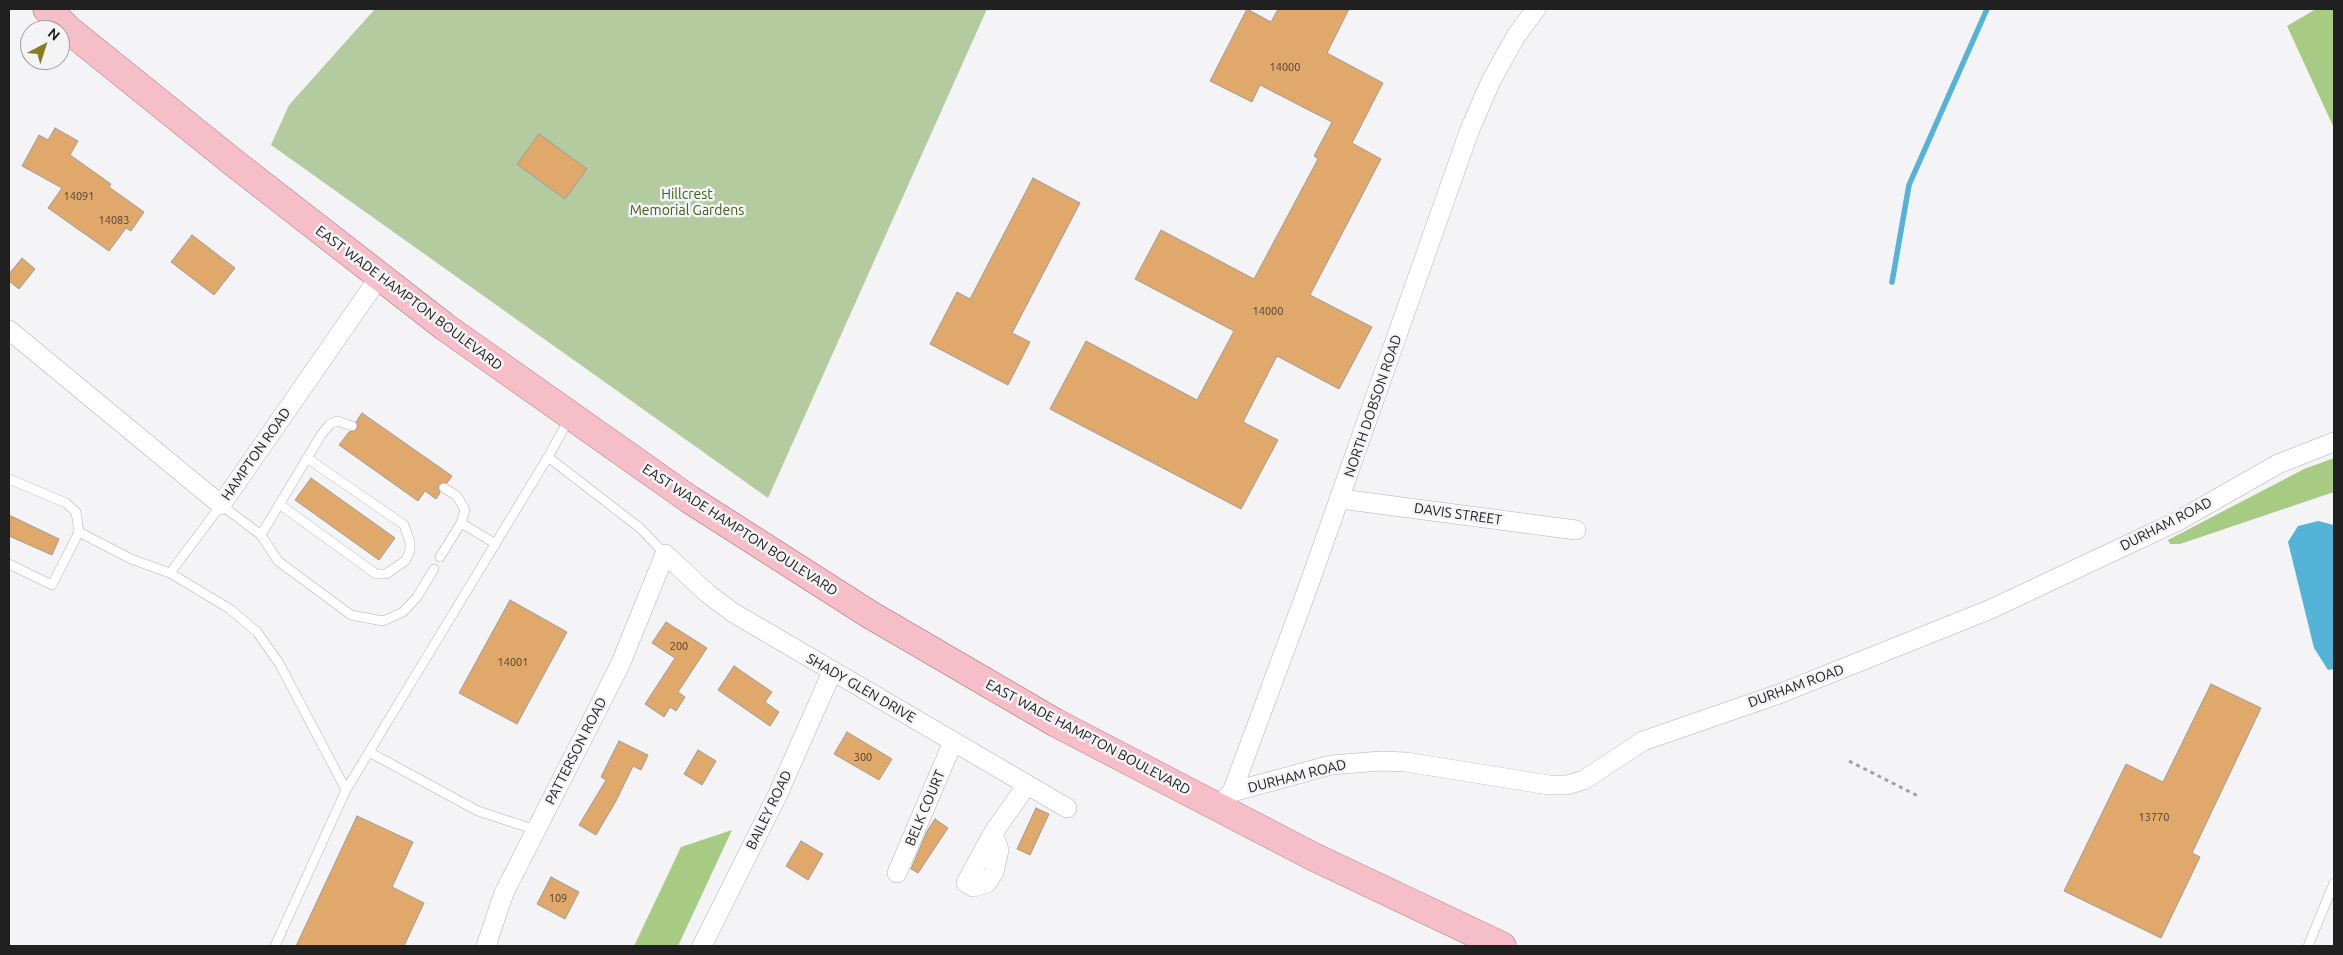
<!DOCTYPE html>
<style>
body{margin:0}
#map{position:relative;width:2343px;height:955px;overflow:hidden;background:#f4f4f6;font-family:Ubuntu,sans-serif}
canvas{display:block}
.frame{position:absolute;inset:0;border:10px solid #202021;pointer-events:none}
.north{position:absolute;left:20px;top:20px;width:50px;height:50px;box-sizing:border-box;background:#f4f4f6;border:1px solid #9f9fa1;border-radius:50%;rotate:40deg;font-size:14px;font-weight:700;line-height:20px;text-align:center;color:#202021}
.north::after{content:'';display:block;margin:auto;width:18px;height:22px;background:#897c21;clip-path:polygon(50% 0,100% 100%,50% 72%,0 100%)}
</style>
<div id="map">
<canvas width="2343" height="955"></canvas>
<div class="frame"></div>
<div class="north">N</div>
</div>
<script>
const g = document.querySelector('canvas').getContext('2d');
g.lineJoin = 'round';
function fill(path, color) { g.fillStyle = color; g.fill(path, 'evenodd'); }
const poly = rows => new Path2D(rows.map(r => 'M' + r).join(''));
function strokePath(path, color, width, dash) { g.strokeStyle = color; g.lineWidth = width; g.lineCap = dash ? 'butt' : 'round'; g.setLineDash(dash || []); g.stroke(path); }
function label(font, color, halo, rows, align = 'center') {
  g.font = font + ' Ubuntu,sans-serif'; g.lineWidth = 5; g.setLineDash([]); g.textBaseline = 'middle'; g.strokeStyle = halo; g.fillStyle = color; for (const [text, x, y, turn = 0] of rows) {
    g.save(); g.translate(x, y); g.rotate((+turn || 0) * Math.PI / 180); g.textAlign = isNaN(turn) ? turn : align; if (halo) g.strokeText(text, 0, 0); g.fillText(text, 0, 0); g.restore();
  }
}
fill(poly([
 [375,9,987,9,768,498,271,145,289,105]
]), '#b4ca9f');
fill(poly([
 [2316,9,2334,9,2334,128,2287,26],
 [2334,458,2334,492,2180,544,2170,544,2168,540,2304,469],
 [732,830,678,946,634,946,681,847]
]), '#a8cb84');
fill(poly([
 [2318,521,2334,525,2334,669,2328,670,2314,648,2288,542,2298,526]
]), '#54b3d7');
strokePath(poly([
 [1892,282,1909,185,1987,9]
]), '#54b3d7', 5.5);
const building = poly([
 [1247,9,1271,22,1278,9,1349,9,1327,53,1383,83,1352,143,1381,159,1310,295,1372,327,1339,389,1277,356,1243,422,1278,440,1241,509,1050,409,1086,341,1197,400,1234,331,1135,279,1161,230,1254,279,1318,159,1314,156,1332,122,1260,85,1252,102,1210,81,1247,9],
 [55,128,78,141,70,155,111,184,109,187,144,212,131,231,126,228,109,251,48,208,62,188,22,166,39,135,48,140,55,128],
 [539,134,587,169,565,199,517,164,539,134],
 [1033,178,1080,203,1012,333,1030,342,1008,385,930,344,957,292,970,299,1033,178],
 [192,235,235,268,214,295,171,262,192,235],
 [22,258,35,269,19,289,9,281,9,274,22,258],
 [362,413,452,476,447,483,439,484,438,488,440,493,436,499,425,491,418,501,339,445,349,432,356,430,358,425,356,422,362,413],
 [311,478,395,538,379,560,295,500,311,478],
 [9,515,59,539,52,555,9,536,9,515],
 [510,600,567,632,517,724,459,693,510,600],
 [666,622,707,648,678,692,685,697,676,711,670,707,664,717,645,704,675,658,652,643,666,622],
 [734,666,772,692,765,702,779,712,770,726,718,690,734,666],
 [2211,684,2261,708,2192,853,2200,857,2161,938,2064,891,2126,764,2163,782,2211,684],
 [847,732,892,759,879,780,834,754,847,732],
 [619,741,648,755,641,770,633,766,616,801,596,835,579,825,606,780,601,777,619,741],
 [698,750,716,761,702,785,684,774,698,750],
 [1036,808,1049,814,1030,855,1017,849,1036,808],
 [357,816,413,842,392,887,424,903,404,946,296,946,357,816],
 [935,819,948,828,918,873,911,869,927,831,935,819],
 [801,841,823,854,808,880,786,866,801,841],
 [551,877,579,892,565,919,537,904,551,877]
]);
fill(building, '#e0a86a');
strokePath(building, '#9d9c9b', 1);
const lane = poly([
 [548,457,640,528,665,554],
 [9,479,66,503,76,512,79,532,52,585,9,564],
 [279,504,376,574,386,574,405,561,410,551,410,542,404,525,307,458],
 [461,523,496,544],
 [79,532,131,559,170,573,230,609,257,632,279,663,346,790],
 [261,535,321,435,330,424,337,421,352,426],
 [440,557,461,523,465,510,457,496,444,488],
 [170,573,221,505,261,535,278,561,351,615,383,621,403,612,417,597,434,569],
 [369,752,478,811,536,830],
 [275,946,346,790,548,457,569,419],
 [2308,946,2334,883]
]);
const street = poly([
 [9,330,221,505,380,276],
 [1341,499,1576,530],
 [1232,792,1331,765,1381,761,1406,762,1549,785,1567,785,1584,780,1643,741,1779,694,1991,609,2178,521,2278,464,2334,442],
 [1226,798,1232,792,1307,590,1470,129,1491,81,1516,36,1536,9],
 [993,833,999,850,994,872,987,883,973,887,966,883,993,833,1027,785],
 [897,873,953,742],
 [486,946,504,893,620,665,665,554,707,593,732,612,1067,808],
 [702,946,778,794,832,672]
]);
const primary = poly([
 [47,9,69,30,234,163,445,327,689,499,869,614,1056,723,1314,857,1502,946]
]);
strokePath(lane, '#b2b3b4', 10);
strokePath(street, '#b2b3b4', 20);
strokePath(primary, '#a76a76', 29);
strokePath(poly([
 [1849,761,1920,797]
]), '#a3a3a5', 3, [4, 4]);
strokePath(lane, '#fff', 9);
strokePath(street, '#fff', 19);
strokePath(primary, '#f6bec8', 28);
label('11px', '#504233', null, [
 ["14000",1285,67],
 ["14091",79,196],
 ["14083",114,220],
 ["14000",1268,311],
 ["200",679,646],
 ["14001",513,662],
 ["300",863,757],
 ["13770",2154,817],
 ["109",558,898]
]);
label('14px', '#405f15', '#f4f4f6', [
 ["Hillcrest",687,194],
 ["Memorial Gardens",687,210]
]);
label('14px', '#202021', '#f4f4f6', [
 ["EAST WADE HAMPTON BOULEVARD",409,298,37],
 ["NORTH DOBSON ROAD",1373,406,-71],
 ["HAMPTON ROAD",256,454,-55],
 ["DAVIS STREET",1458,514,8],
 ["DURHAM ROAD",2166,524,-27],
 ["EAST WADE HAMPTON BOULEVARD",740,530,33],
 ["DURHAM ROAD",1796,686,-20],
 ["SHADY GLEN DRIVE",861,688,30],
 ["EAST WADE HAMPTON BOULEVARD",1088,737,28],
 ["PATTERSON ROAD",576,751,-63],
 ["DURHAM ROAD",1297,776,-14],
 ["BELK COURT",925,808,-67],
 ["BAILEY ROAD",769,810,-64]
]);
</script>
